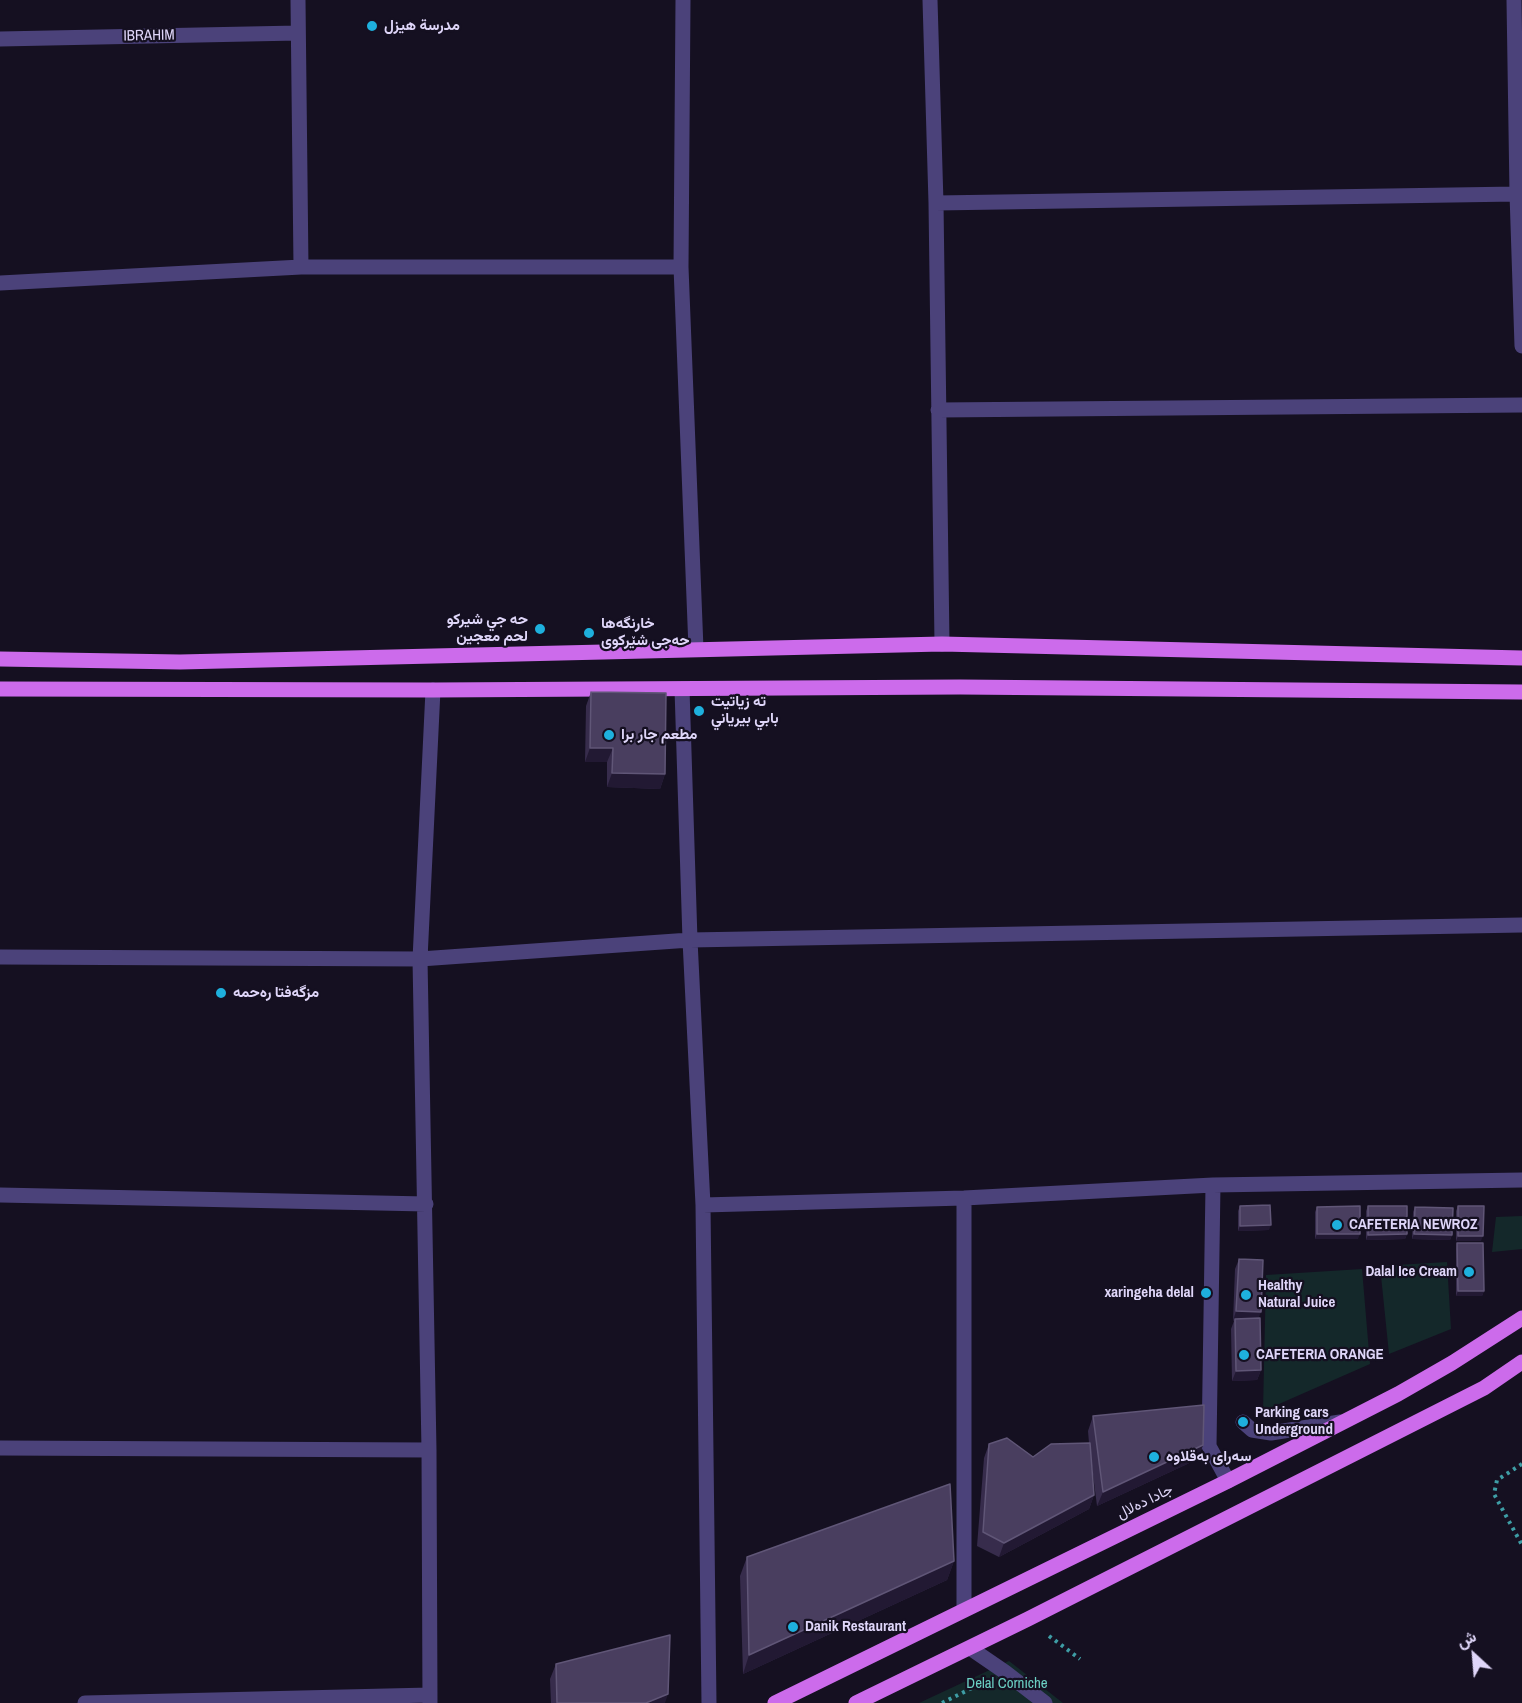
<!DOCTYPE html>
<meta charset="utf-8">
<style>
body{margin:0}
#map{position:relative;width:1522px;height:1703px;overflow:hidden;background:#151021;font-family:"Archivo Narrow",Vazirmatn,sans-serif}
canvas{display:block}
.north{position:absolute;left:1444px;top:1625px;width:60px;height:60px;-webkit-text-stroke:4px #151021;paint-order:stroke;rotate:334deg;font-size:16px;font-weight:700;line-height:24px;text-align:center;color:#dfd6f9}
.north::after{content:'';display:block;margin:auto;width:21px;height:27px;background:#dfd6f9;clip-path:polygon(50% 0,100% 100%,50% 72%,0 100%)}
</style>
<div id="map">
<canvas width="1522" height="1703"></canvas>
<div class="north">ش</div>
</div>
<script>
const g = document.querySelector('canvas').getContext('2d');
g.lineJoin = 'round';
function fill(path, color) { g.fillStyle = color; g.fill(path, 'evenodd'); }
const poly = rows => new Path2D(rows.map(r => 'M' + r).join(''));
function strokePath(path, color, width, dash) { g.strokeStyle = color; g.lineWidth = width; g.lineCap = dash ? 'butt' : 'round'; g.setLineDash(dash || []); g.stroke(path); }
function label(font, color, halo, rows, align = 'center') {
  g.font = font + ' "Archivo Narrow",Vazirmatn,sans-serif'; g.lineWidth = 4.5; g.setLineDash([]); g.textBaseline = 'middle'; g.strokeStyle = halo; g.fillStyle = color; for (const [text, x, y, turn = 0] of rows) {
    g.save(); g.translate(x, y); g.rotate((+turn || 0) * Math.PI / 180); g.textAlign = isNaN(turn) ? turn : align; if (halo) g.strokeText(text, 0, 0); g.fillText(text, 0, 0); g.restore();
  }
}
fill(poly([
 [1522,1216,1522,1249,1492,1252,1496,1217],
 [1447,1262,1451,1329,1389,1354,1380,1266],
 [1362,1269,1370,1364,1263,1411,1266,1275],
 [1009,1661,1063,1703,919,1703]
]), '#14282a');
strokePath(poly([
 [1522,1464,1497,1480,1494,1494,1522,1545],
 [1049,1636,1080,1659],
 [942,1703,980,1684]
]), '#3e9da5', 4, [3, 4.5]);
strokePath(poly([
 [298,0,301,267],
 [683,0,681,267,696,649],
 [930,0,936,203,942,644],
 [1514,0,1517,194,1522,346],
 [0,39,298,33],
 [936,203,1517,194],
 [0,283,301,267,681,267],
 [938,410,1522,405],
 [682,689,690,940,703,1205,709,1703],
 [0,957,420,959,690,940,1522,925],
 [1213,1185,1209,1446,1228,1481],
 [0,1195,426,1204],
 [703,1205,964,1198,1213,1185,1522,1180],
 [1243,1422,1252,1430,1271,1433,1340,1422],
 [0,1448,429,1450],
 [964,1610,964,1198],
 [970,1648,1005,1672,1045,1703],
 [85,1703,430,1695],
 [430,1703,429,1450,420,959,433,690]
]), '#4b427a', 15);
strokePath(poly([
 [0,659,180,662,942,644,1522,658],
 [0,689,433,690,960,687,1522,692],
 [775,1703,1228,1481,1398,1394,1452,1363,1522,1318],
 [856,1703,1028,1619,1484,1388,1522,1362]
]), '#cc6beb', 15);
fill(poly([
 [591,692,665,774,660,789,607,787,607,762,585,762,586,706],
 [1240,1206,1269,1230,1238,1231,1238,1211],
 [1368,1206,1407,1234,1405,1239,1366,1240,1366,1211],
 [1458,1206,1481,1241,1456,1241,1456,1211],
 [1317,1207,1358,1239,1315,1239,1315,1212],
 [1415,1207,1452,1235,1450,1240,1412,1239,1413,1212],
 [1457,1243,1484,1291,1482,1296,1456,1296,1456,1248],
 [1239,1259,1259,1318,1261,1370,1257,1380,1232,1381,1231,1329,1234,1321,1233,1321,1235,1269],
 [1093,1416,1203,1445,1198,1459,1097,1506,1091,1459,1094,1495,1089,1509,999,1557,977,1546,984,1458,989,1444,1033,1457,1089,1443,1088,1431],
 [747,1557,954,1561,947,1580,743,1674,740,1576],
 [556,1664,665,1703,551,1703,550,1679]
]), '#372c4c');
fill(poly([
 [590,748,613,748,607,762,585,762],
 [612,773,665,774,660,789,607,787],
 [1271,1225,1269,1230,1238,1231,1240,1226],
 [1317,1234,1360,1234,1358,1239,1315,1239],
 [1407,1234,1405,1239,1366,1240,1368,1235],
 [1414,1234,1452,1235,1450,1240,1412,1239],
 [1458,1236,1483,1236,1481,1241,1456,1241],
 [1458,1291,1484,1291,1482,1296,1456,1296],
 [1236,1311,1261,1312,1257,1322,1235,1319,1234,1321,1233,1321],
 [1261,1370,1257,1380,1232,1381,1236,1371],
 [1203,1445,1198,1459,1097,1506,1103,1492],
 [1094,1495,1089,1509,999,1557,1004,1543],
 [954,1561,947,1580,743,1674,749,1655],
 [668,1694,665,1703,646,1703]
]), '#221933');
const building = poly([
 [591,692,666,693,665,774,612,773,613,748,590,748,591,692],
 [1270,1205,1271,1225,1240,1226,1240,1206,1270,1205],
 [1360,1206,1360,1234,1317,1234,1317,1207,1360,1206],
 [1368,1206,1407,1206,1407,1234,1368,1235,1368,1206],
 [1458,1206,1484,1206,1483,1236,1458,1236,1458,1206],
 [1415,1207,1453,1208,1452,1235,1414,1234,1415,1207],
 [1457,1243,1483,1243,1484,1291,1458,1291,1457,1243],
 [1239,1259,1263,1260,1261,1312,1236,1311,1239,1259],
 [1260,1318,1261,1370,1236,1371,1235,1319,1260,1318],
 [1204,1405,1203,1445,1103,1492,1093,1416,1204,1405],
 [1007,1438,1033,1457,1051,1444,1090,1443,1094,1495,1004,1543,983,1532,989,1444,1007,1438],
 [950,1484,954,1561,749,1655,747,1557,950,1484],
 [670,1635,668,1694,646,1703,557,1703,556,1664,670,1635]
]);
fill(building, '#493e5f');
strokePath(building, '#605677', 1.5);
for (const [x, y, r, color] of [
 [372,26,6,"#1eb0dd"],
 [540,629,6,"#1eb0dd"],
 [589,633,6,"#1eb0dd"],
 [699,711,6,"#1eb0dd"],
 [609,735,6,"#1eb0dd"],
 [221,993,6,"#1eb0dd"],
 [1337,1225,6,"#1eb0dd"],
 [1469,1272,6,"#1eb0dd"],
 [1206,1293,6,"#1eb0dd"],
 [1246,1295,6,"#1eb0dd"],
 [1244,1355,6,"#1eb0dd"],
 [1243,1422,6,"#1eb0dd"],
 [1154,1457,6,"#1eb0dd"],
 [793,1627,6,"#1eb0dd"]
]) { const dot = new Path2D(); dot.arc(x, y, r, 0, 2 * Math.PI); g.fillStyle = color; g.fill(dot); strokePath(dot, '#151021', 2); }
label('bold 15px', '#dfd6f9', '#151021', [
 ["مدرسة هيزل",384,26],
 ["حه جي شيركو",528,620,"right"],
 ["لحم معجين",528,637,"right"],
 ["خارنگەها",601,624],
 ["حەجى شێركوى",601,641],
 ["ته زياتيت",711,702],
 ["بابي بيرياني",711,719],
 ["مطعم جار برا",621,735],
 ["مزگەفتا رەحمە",233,993],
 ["CAFETERIA NEWROZ",1349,1225],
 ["Dalal Ice Cream",1457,1272,"right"],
 ["Healthy",1258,1286],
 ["Natural Juice",1258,1303],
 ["xaringeha delal",1194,1293,"right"],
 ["CAFETERIA ORANGE",1256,1355],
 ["Parking cars",1255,1413],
 ["Underground",1255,1430],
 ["سەراى بەقلاوە",1166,1457],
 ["Danik Restaurant",805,1627]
], 'left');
label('15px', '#dfd6f9', '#151021', [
 ["IBRAHIM",149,36,-1],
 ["جادا دەلال",1145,1502,-26]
]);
label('15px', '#6bd0c4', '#151021', [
 ["Delal Corniche",1007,1684]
]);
</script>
